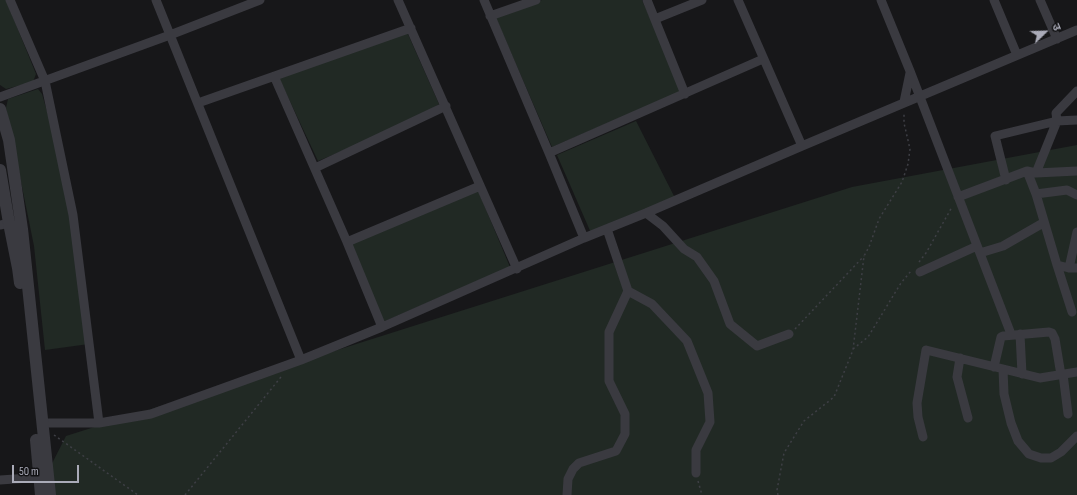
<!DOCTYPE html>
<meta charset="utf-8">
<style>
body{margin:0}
#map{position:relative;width:1077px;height:495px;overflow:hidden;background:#171719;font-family:"Sofia Sans Condensed","Noto Sans Devanagari",sans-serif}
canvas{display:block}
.north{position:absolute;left:1025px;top:12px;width:40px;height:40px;-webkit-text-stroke:3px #121214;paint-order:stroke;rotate:67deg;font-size:11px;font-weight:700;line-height:16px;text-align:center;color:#aaabb8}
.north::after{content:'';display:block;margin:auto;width:14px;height:18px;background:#aaabb8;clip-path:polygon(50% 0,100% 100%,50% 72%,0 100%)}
.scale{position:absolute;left:12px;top:465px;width:67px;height:18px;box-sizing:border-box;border:2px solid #aaabb8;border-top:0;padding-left:5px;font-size:12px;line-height:14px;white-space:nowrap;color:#aaabb8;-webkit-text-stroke:3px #121214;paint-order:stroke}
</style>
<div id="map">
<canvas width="1077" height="495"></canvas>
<div class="north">उ</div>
<div class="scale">50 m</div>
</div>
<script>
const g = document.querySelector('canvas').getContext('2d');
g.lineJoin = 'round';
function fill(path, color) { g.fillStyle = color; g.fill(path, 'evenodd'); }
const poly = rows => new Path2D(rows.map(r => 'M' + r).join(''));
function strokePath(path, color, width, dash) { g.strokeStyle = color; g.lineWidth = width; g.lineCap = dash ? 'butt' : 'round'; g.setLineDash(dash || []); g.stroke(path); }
fill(poly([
 [0,0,6,0,36,74,33,82,6,89,0,85],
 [542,0,642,0,683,91,552,147,495,16],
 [407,32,439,104,418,119,318,161,279,78],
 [38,89,42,94,56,142,69,207,89,344,45,350,34,246,6,108,8,99],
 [636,121,675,198,591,233,557,155],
 [1077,145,1077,495,36,495,66,436,852,187],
 [477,188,510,267,383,322,351,243]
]), '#212924');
strokePath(poly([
 [919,262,926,253,952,207],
 [795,329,864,256],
 [853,349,868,337,901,283,911,271],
 [54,435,138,495],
 [698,481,702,495],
 [185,495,281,377],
 [778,495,777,490,784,453,804,421,834,397,853,350,864,256,869,247,879,219,902,182,908,164,910,149,904,123,904,112]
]), '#3e3f45', 1.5, [2, 3]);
strokePath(poly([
 [10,0,45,81,73,215,99,423],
 [156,0,301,360],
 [398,0,517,269],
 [484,0,549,153,584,238],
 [647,0,685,94],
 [738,0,802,146],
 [881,0,910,71,1011,334],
 [994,0,1017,55],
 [1040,0,1057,39],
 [490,16,536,0],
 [655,19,702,0],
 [274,76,347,242,382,327],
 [0,97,170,35,260,0],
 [904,102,910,73],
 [198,103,411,28],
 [549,153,763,59],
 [315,168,446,106],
 [1027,171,1036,194,1057,265,1069,268,1077,268],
 [1036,173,1057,121,1056,113,1077,91],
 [1006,180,995,136,1057,121,1077,120],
 [1036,194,1067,190,1077,195],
 [958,197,1027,171,1036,173,1077,171],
 [646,213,663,226,684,249,697,257,714,281,730,324,757,346,789,334],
 [0,225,9,223],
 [607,229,628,291,652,304,687,341,708,393,710,422,696,450,696,473],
 [347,242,480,186],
 [980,253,1003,246,1043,223],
 [1057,265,1072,312],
 [1069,268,1077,232],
 [920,272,977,246],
 [1020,334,1022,374],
 [960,358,957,377,968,418],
 [994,367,1001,337,1003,336,1049,332,1052,333,1055,339,1061,375],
 [1003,369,1004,394,1011,423,1018,441,1029,454,1041,458,1051,458,1061,452,1077,436],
 [1063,374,1068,414],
 [42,423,99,423,151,414,301,360,382,327,584,238,646,213,802,146,1077,30],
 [923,437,918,417,917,403,926,350,1040,378,1077,372],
 [0,480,44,477],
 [567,495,568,479,573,469,579,463,616,451,625,434,625,414,609,381,609,332,628,291]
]), '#3a3a40', 9);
strokePath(poly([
 [0,109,9,140,22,229,50,495],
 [0,170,9,223,18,268,20,283],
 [36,440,41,495]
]), '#3a3a40', 12);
</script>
